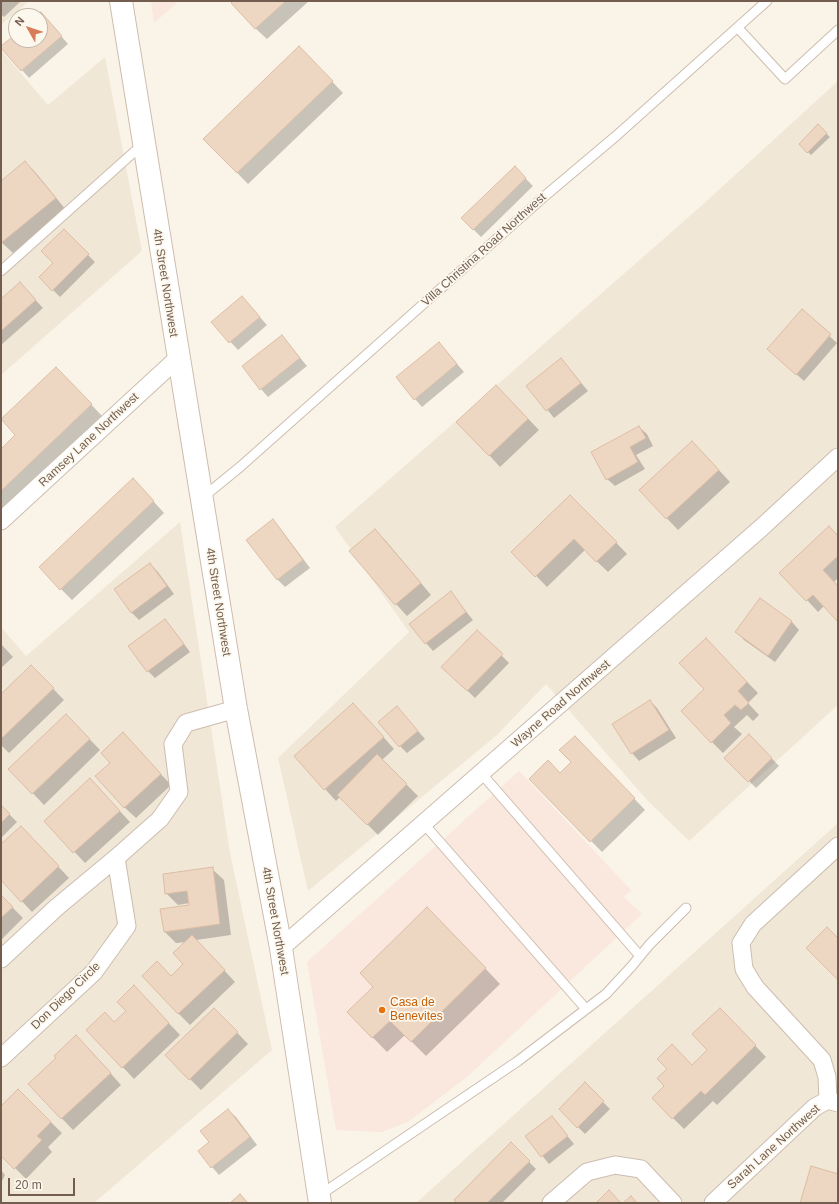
<!DOCTYPE html>
<style>
body{margin:0}
#map{position:relative;width:839px;height:1204px;overflow:hidden;background:#faf4e8;font-family:Arial,sans-serif}
canvas{display:block}
.frame{position:absolute;inset:0;border:2px solid #725d4e;pointer-events:none}
.north{position:absolute;left:8px;top:8px;width:40px;height:40px;box-sizing:border-box;background:#fdf8ee;border:1px solid #c5baae;border-radius:50%;rotate:309deg;font-size:11px;font-weight:700;line-height:16px;text-align:center;color:#725d4e}
.north::after{content:'';display:block;margin:auto;width:14px;height:18px;background:#d97c59;clip-path:polygon(50% 0,100% 100%,50% 72%,0 100%)}
.scale{position:absolute;left:8px;top:1178px;width:67px;height:18px;box-sizing:border-box;border:2px solid #725d4e;border-top:0;padding-left:5px;font-size:12px;line-height:14px;white-space:nowrap;color:#725d4e;-webkit-text-stroke:3px #fdf8ee;paint-order:stroke}
</style>
<div id="map">
<canvas width="839" height="1204"></canvas>
<div class="frame"></div>
<div class="north">N</div>
<div class="scale">20 m</div>
</div>
<script>
const g = document.querySelector('canvas').getContext('2d');
g.lineJoin = 'round';
function fill(path, color) { g.fillStyle = color; g.fill(path, 'evenodd'); }
const poly = rows => new Path2D(rows.map(r => 'M' + r).join(''));
function strokePath(path, color, width, dash) { g.strokeStyle = color; g.lineWidth = width; g.lineCap = dash ? 'butt' : 'round'; g.setLineDash(dash || []); g.stroke(path); }
function label(font, color, halo, rows, align = 'center') {
  g.font = font + ' Arial,sans-serif'; g.lineWidth = 3.5; g.setLineDash([]); g.textBaseline = 'middle'; g.strokeStyle = halo; g.fillStyle = color; for (const [text, x, y, turn = 0] of rows) {
    g.save(); g.translate(x, y); g.rotate((+turn || 0) * Math.PI / 180); g.textAlign = isNaN(turn) ? turn : align; if (halo) g.strokeText(text, 0, 0); g.fillText(text, 0, 0); g.restore();
  }
}
fill(poly([
 [1,1,29,1,1,25],
 [1,50,48,105,105,57,142,251,1,375],
 [838,81,838,705,689,841,646,799,546,684,497,735,308,891,278,758,409,632,335,527,700,207],
 [180,522,230,853,272,1050,94,1203,1,1203,1,627,26,656],
 [838,823,838,1203,416,1203]
]), '#f1e7d7');
fill(poly([
 [151,1,179,1,154,23],
 [519,771,631,890,624,897,642,914,468,1076,408,1122,382,1132,336,1130,307,962]
]), '#fae7dd');
fill(poly([
 [1,1,21,1,4,17,1,14],
 [234,1,309,1,267,39,255,28],
 [41,13,68,44,29,78,2,47,16,35,16,40,40,40,40,16,38,16],
 [299,47,343,93,248,184,204,139],
 [818,126,830,137,811,155,800,144],
 [25,162,36,173,66,210,13,253,1,242,1,182],
 [515,168,533,186,481,237,462,218],
 [64,231,95,262,60,297,40,277,54,263],
 [27,291,43,308,1,345,1,300],
 [249,305,267,325,238,350,213,323],
 [802,311,837,343,804,381,776,356],
 [282,336,307,366,268,397,261,389],
 [439,343,464,372,422,407,397,378],
 [561,359,588,391,554,418,528,386],
 [67,379,102,416,4,510,1,506,1,450],
 [507,397,539,430,500,467,489,455],
 [639,427,647,434,653,446,636,455,645,469,615,486,607,479],
 [703,453,730,482,678,530,640,490],
 [144,491,164,513,72,600,61,589],
 [582,507,627,554,608,572,585,550,547,587,513,552],
 [272,520,280,528,310,568,285,587,278,580,247,540],
 [375,530,386,541,431,595,407,616,396,604,350,551],
 [838,537,838,578,834,582,838,587,838,620,824,606,818,612,807,600],
 [150,564,158,572,174,594,139,620,131,612],
 [451,593,473,620,433,651,426,643],
 [760,600,792,622,799,630,775,662,744,640,737,632],
 [165,620,172,628,190,652,155,678,148,671],
 [477,631,509,663,475,698,443,667],
 [1,644,13,657,1,668],
 [717,651,758,693,748,703,759,715,753,721,747,715,734,727,742,734,723,753,712,742,705,689],
 [31,666,64,700,9,753,1,745,1,695],
 [650,701,657,708,676,738,639,761,632,753],
 [397,707,425,739,407,753,400,746],
 [364,715,394,749,382,760,418,796,378,835,340,797,336,801,295,756],
 [77,726,100,750,44,805,10,769],
 [749,735,779,766,756,788,726,758],
 [134,745,171,785,136,818,124,807],
 [586,748,645,810,602,852,530,779,560,774],
 [101,791,130,822,85,863,45,821],
 [1,806,17,822,1,838],
 [21,827,69,878,32,912,1,879,1,846],
 [212,869,224,880,231,935,196,940,235,982,190,1025,178,1013,171,977,184,964,187,942,176,943,165,932,190,906,190,903,178,905,166,893],
 [1,896,23,918,1,940],
 [442,923,500,984,426,1056,405,1035,387,1052,348,1012],
 [145,998,180,1035,134,1079,88,1030,115,1023],
 [720,1009,766,1057,717,1105,713,1101,684,1129,653,1098,692,1066,709,1050],
 [225,1020,248,1044,201,1090,190,1079],
 [88,1048,121,1085,73,1130,29,1084],
 [585,1084,610,1109,585,1134,560,1109],
 [18,1090,62,1133,48,1147,52,1152,26,1179,1,1154,1,1108],
 [228,1110,236,1117,257,1145,219,1175,212,1167],
 [552,1117,574,1144,549,1164,527,1137],
 [511,1144,536,1169,502,1203,458,1203],
 [1,1170,5,1175,1,1183]
]), '#0003');
const building = poly([
 [233,1,286,1,255,29,231,3,233,1],
 [41,12,62,36,21,71,1,48,1,46,16,34,16,40,40,40,40,16,36,16,41,12],
 [299,46,333,81,237,173,203,139,299,46],
 [818,124,827,133,807,153,799,144,818,124],
 [25,161,56,198,1,243,1,181,25,161],
 [515,166,526,178,473,230,461,218,515,166],
 [64,229,89,254,52,291,39,277,53,263,41,251,64,229],
 [20,282,36,300,1,331,1,299,20,282],
 [242,296,260,317,229,343,211,322,242,296],
 [802,309,831,334,796,375,767,349,802,309],
 [282,335,300,358,260,390,242,366,282,335],
 [439,342,457,364,414,400,396,377,439,342],
 [561,358,581,383,546,411,526,386,561,358],
 [56,367,92,404,1,491,1,449,15,435,1,419,56,367],
 [496,385,528,419,489,456,456,422,496,385],
 [639,426,646,438,630,447,638,462,606,480,591,452,639,426],
 [692,441,719,470,666,519,639,490,692,441],
 [133,478,154,501,60,590,39,567,133,478],
 [570,495,617,542,596,562,574,539,535,577,511,552,570,495],
 [273,519,303,560,277,580,246,540,273,519],
 [829,526,838,536,838,556,823,570,838,586,838,622,813,595,806,601,779,573,829,526],
 [375,529,421,583,395,605,349,551,375,529],
 [150,563,167,586,131,613,114,589,150,563],
 [451,591,466,612,425,644,409,624,451,591],
 [760,598,792,621,768,656,735,632,760,598],
 [165,619,184,644,147,672,128,646,165,619],
 [477,630,503,654,467,691,441,667,477,630],
 [706,638,747,682,738,691,749,703,741,710,735,705,724,715,731,723,711,743,681,711,704,689,679,663,706,638],
 [31,665,54,688,1,739,1,694,31,665],
 [650,700,669,730,631,754,612,724,650,700],
 [353,703,384,737,324,790,294,756,353,703],
 [397,706,418,731,399,747,378,722,397,706],
 [66,714,90,739,32,794,8,769,66,714],
 [123,732,161,774,124,808,95,776,110,763,101,753,123,732],
 [749,734,772,758,748,782,724,758,749,734],
 [575,736,635,798,590,842,529,779,548,760,560,773,571,762,559,750,575,736],
 [377,754,407,784,367,825,337,795,377,754],
 [90,778,120,811,73,853,44,821,90,778],
 [1,805,10,814,1,823,1,805],
 [21,826,59,866,21,902,1,880,1,844,21,826],
 [213,867,220,924,164,932,160,909,189,905,187,891,165,894,163,874,213,867],
 [1,895,13,907,1,918,1,895],
 [427,907,486,968,411,1042,390,1021,372,1038,347,1012,373,987,360,973,427,907],
 [827,927,838,938,838,980,806,948,827,927],
 [192,935,225,970,178,1014,142,976,157,961,171,976,183,964,173,953,192,935],
 [134,985,169,1023,122,1068,86,1030,105,1012,114,1022,126,1011,117,1002,134,985],
 [214,1008,238,1032,189,1080,165,1055,214,1008],
 [720,1008,756,1045,705,1095,701,1091,672,1119,652,1098,664,1086,657,1078,667,1069,657,1059,672,1044,692,1065,707,1050,692,1034,720,1008],
 [76,1035,111,1073,61,1119,28,1084,56,1058,54,1056,76,1035],
 [585,1082,604,1101,577,1128,559,1109,585,1082],
 [18,1089,51,1122,37,1136,42,1140,14,1169,1,1156,1,1106,18,1089],
 [228,1109,250,1137,211,1168,198,1151,209,1142,200,1131,228,1109],
 [552,1116,568,1136,541,1157,525,1136,552,1116],
 [511,1142,530,1161,487,1203,457,1203,454,1200,511,1142],
 [811,1166,838,1174,838,1203,800,1203,811,1166],
 [609,1190,621,1203,596,1203,609,1190],
 [240,1194,248,1203,230,1203,240,1194],
 [631,1196,637,1203,623,1203,631,1196]
]);
fill(building, '#edd6c2');
strokePath(building, '#debda4', 1);
const lane = poly([
 [738,28,785,79,838,30],
 [1,271,143,144],
 [202,498,240,467,546,195,616,136,767,1],
 [481,773,640,956],
 [424,824,586,1009],
 [320,1195,518,1061,606,994,631,967,650,944,686,908]
]);
const street = poly([
 [1,521,178,358],
 [281,948,761,528,838,457],
 [1,959,57,907,116,858,160,819,179,792,173,744,186,723,236,709],
 [1,1058,94,972,127,926,116,858],
 [828,1100,827,1077,822,1060,755,987,744,969,741,943,753,924,838,846],
 [551,1203,587,1172,615,1165,641,1169,673,1203],
 [713,1203,815,1107,828,1100,838,1103]
]);
const secondary = poly([
 [121,1,236,709,281,948,320,1203]
]);
strokePath(lane, '#ccbdaf', 11);
strokePath(street, '#ccbdaf', 19);
strokePath(secondary, '#cebdad', 24);
strokePath(lane, '#fff', 9);
strokePath(street, '#fff', 17);
strokePath(secondary, '#fff', 22);
for (const [x, y, r, color] of [
 [382,1010,4,"#e8710a"]
]) { const dot = new Path2D(); dot.arc(x, y, r, 0, 2 * Math.PI); g.fillStyle = color; g.fill(dot); strokePath(dot, '#fdf8ee', 1.5); }
label('12px', '#725d4e', '#fdf8ee', [
 ["Villa Christina Road Northwest",484,250,-42],
 ["4th Street Northwest",165,283,81],
 ["Ramsey Lane Northwest",89,440,-43],
 ["4th Street Northwest",218,602,81],
 ["Wayne Road Northwest",561,704,-41],
 ["4th Street Northwest",275,921,80],
 ["Don Diego Circle",66,996,-44],
 ["Sarah Lane Northwest",774,1147,-42]
]);
label('12px', '#c56008', '#fdf8ee', [
 ["Casa de",390,1003],
 ["Benevites",390,1017]
], 'left');
</script>
